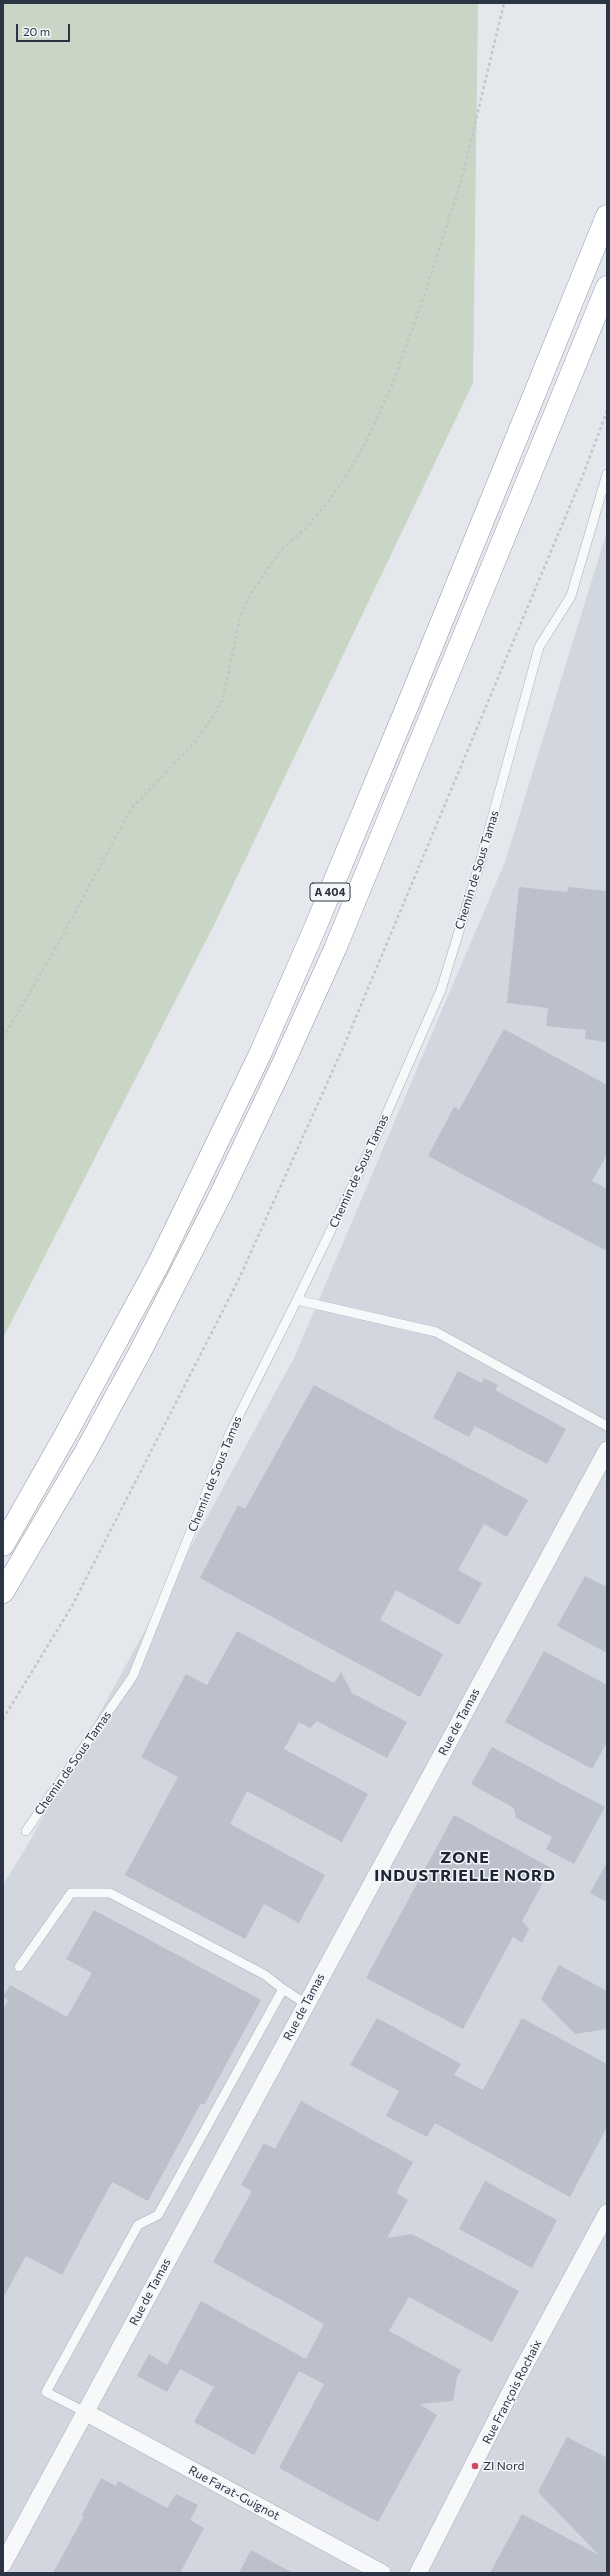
<!DOCTYPE html>
<meta charset="utf-8">
<style>
body{margin:0}
#map{position:relative;width:610px;height:2576px;overflow:hidden;background:#e4e7ec;font-family:Commissioner,sans-serif}
canvas{display:block}
.frame{position:absolute;inset:0;border:4px solid #2b3445;pointer-events:none}
.scale{position:absolute;left:16px;top:24px;width:54px;height:18px;box-sizing:border-box;border:2px solid #2b3445;border-top:0;padding-left:5px;font-size:12px;line-height:14px;white-space:nowrap;color:#2b3445;-webkit-text-stroke:3px #f4f6f9;paint-order:stroke}
</style>
<div id="map">
<canvas width="610" height="2576"></canvas>
<div class="frame"></div>
<div class="scale">20 m</div>
</div>
<script>
const g = document.querySelector('canvas').getContext('2d');
g.lineJoin = 'round';
function fill(path, color) { g.fillStyle = color; g.fill(path, 'evenodd'); }
const poly = rows => new Path2D(rows.map(r => 'M' + r).join(''));
function strokePath(path, color, width, dash) { g.strokeStyle = color; g.lineWidth = width; g.lineCap = dash ? 'butt' : 'round'; g.setLineDash(dash || []); g.stroke(path); }
function label(font, color, halo, rows, align = 'center') {
  g.font = font + ' Commissioner,sans-serif'; g.lineWidth = 3; g.setLineDash([]); g.textBaseline = 'middle'; g.strokeStyle = halo; g.fillStyle = color; for (const [text, x, y, turn = 0] of rows) {
    g.save(); g.translate(x, y); g.rotate((+turn || 0) * Math.PI / 180); g.textAlign = isNaN(turn) ? turn : align; if (halo) g.strokeText(text, 0, 0); g.fillText(text, 0, 0); g.restore();
  }
}
fill(poly([
 [607,531,607,2573,3,2573,3,1885,27,1846,294,1358,505,862]
]), '#d2d6de');
fill(poly([
 [3,3,478,3,473,383,215,923,3,1338]
]), '#c9d6c5');
fill(poly([
 [519,887,567,892,568,887,607,891,607,1042,585,1039,586,1030,546,1026,548,1008,507,1003],
 [504,1029,607,1085,607,1155,592,1181,607,1189,607,1251,428,1156,454,1107,459,1110],
 [458,1371,481,1383,484,1378,498,1385,495,1390,566,1429,547,1464,475,1426,469,1437,433,1418],
 [314,1385,528,1500,507,1537,484,1524,458,1570,482,1583,459,1625,396,1590,380,1620,443,1654,420,1697,200,1578,238,1505,245,1509],
 [585,1576,607,1587,607,1653,557,1626],
 [237,1631,334,1683,341,1672,352,1693,407,1722,387,1758,317,1721,310,1728,299,1722,284,1749,368,1794,342,1842,247,1791,230,1824,325,1875,299,1923,264,1904,245,1939,125,1875,178,1777,141,1757,186,1674,207,1685],
 [544,1651,607,1685,607,1742,592,1769,505,1722],
 [492,1747,605,1807,574,1864,546,1849,552,1837,516,1818,514,1808,471,1784],
 [454,1815,551,1868,522,1921,529,1929,522,1943,513,1937,463,2029,366,1978],
 [607,1862,607,1902,590,1893],
 [94,1910,261,2000,204,2105,201,2103,148,2201,112,2182,62,2275,26,2256,3,2298,3,2010,8,2000,3,1997,10,1985,67,2017,92,1973,66,1959],
 [559,1965,607,1991,607,2029,575,2034,541,1999],
 [377,2018,461,2064,454,2075,483,2090,522,2018,607,2064,607,2127,570,2197,435,2123,427,2137,386,2116,399,2091,350,2065],
 [301,2101,413,2162,396,2193,408,2200,387,2238,412,2234,519,2291,492,2342,409,2297,389,2331,461,2370,457,2377,453,2401,419,2404,437,2415,378,2522,279,2468,324,2384,299,2371,254,2455,194,2422,214,2387,180,2369,167,2392,137,2376,149,2354,167,2365,201,2301,306,2359,324,2324,213,2262,252,2191,241,2185,264,2143,275,2149],
 [485,2181,557,2220,532,2268,459,2229],
 [567,2437,607,2458,607,2573,490,2573,522,2514,599,2555,538,2492],
 [101,2478,116,2486,118,2481,167,2508,176,2494,198,2505,190,2520,204,2528,180,2573,53,2573,84,2516,82,2515],
 [251,2550,293,2573,239,2573]
]), '#bbc0ca');
const lane = poly([
 [297,1300,436,1332,607,1426],
 [26,1831,133,1676,230,1433,297,1300,379,1131,441,990,481,859,539,647,571,596,607,474],
 [19,1967,71,1893,110,1893,265,1975,283,1989],
 [85,2412,46,2392,138,2225,158,2215,283,1989,306,2004]
]);
const street = poly([
 [85,2412,382,2573],
 [3,2564,607,1450],
 [418,2573,515,2383,607,2213]
]);
const highway = poly([
 [3,1545,66,1434,159,1263,261,1052,315,928,409,702,607,216],
 [3,1592,86,1451,139,1354,221,1194,282,1066,335,949,607,287]
]);
strokePath(lane, '#a9aeb7', 10);
strokePath(street, '#a9aeb7', 18);
strokePath(highway, '#8b94a3', 23);
strokePath(poly([
 [3,1038,53,953,131,809,193,744,215,714,223,698,240,618,248,598,281,550,305,529,324,507,349,472,368,438,392,385,423,299,462,178,504,3],
 [3,1719,72,1606,237,1283,343,1048,583,475,607,411]
]), '#c2c5cb', 2.5, [3, 3]);
strokePath(lane, '#f7f8fa', 9);
strokePath(street, '#f7f8fa', 17);
strokePath(highway, '#fff', 22);
for (const [x, y, r, color] of [
 [475,2466,4,"#d1495b"]
]) { const dot = new Path2D(); dot.arc(x, y, r, 0, 2 * Math.PI); g.fillStyle = color; g.fill(dot); strokePath(dot, '#f4f6f9', 1.5); }
for (const [x, y, w] of [
 [330,892,40]
]) { const box = new Path2D(); box.roundRect(x - w / 2, y - 9, w, 18, 3); g.fillStyle = '#f4f6f9'; g.fill(box); strokePath(box, '#2b3445', 1); }
label('bold 11px', '#2b3445', null, [
 ["A 404",330,892]
]);
label('12px', '#2b3445', '#f4f6f9', [
 ["Chemin de Sous Tamas",477,870,-73],
 ["Chemin de Sous Tamas",359,1171,-65],
 ["Chemin de Sous Tamas",215,1474,-68],
 ["Rue de Tamas",459,1722,-62],
 ["Chemin de Sous Tamas",73,1763,-55],
 ["Rue de Tamas",304,2007,-62],
 ["Rue de Tamas",150,2292,-62],
 ["Rue François Rochaix",512,2392,-63],
 ["Rue Farat-Guignot",234,2493,28]
]);
label('12px', '#2b3445', '#f4f6f9', [
 ["ZI Nord",483,2466]
], 'left');
g.letterSpacing = '1px';
label('bold 16px', '#1d2536', '#f4f6f9', [
 ["ZONE",465,1858],
 ["INDUSTRIELLE NORD",465,1876]
]);
g.letterSpacing = '0px';
</script>
